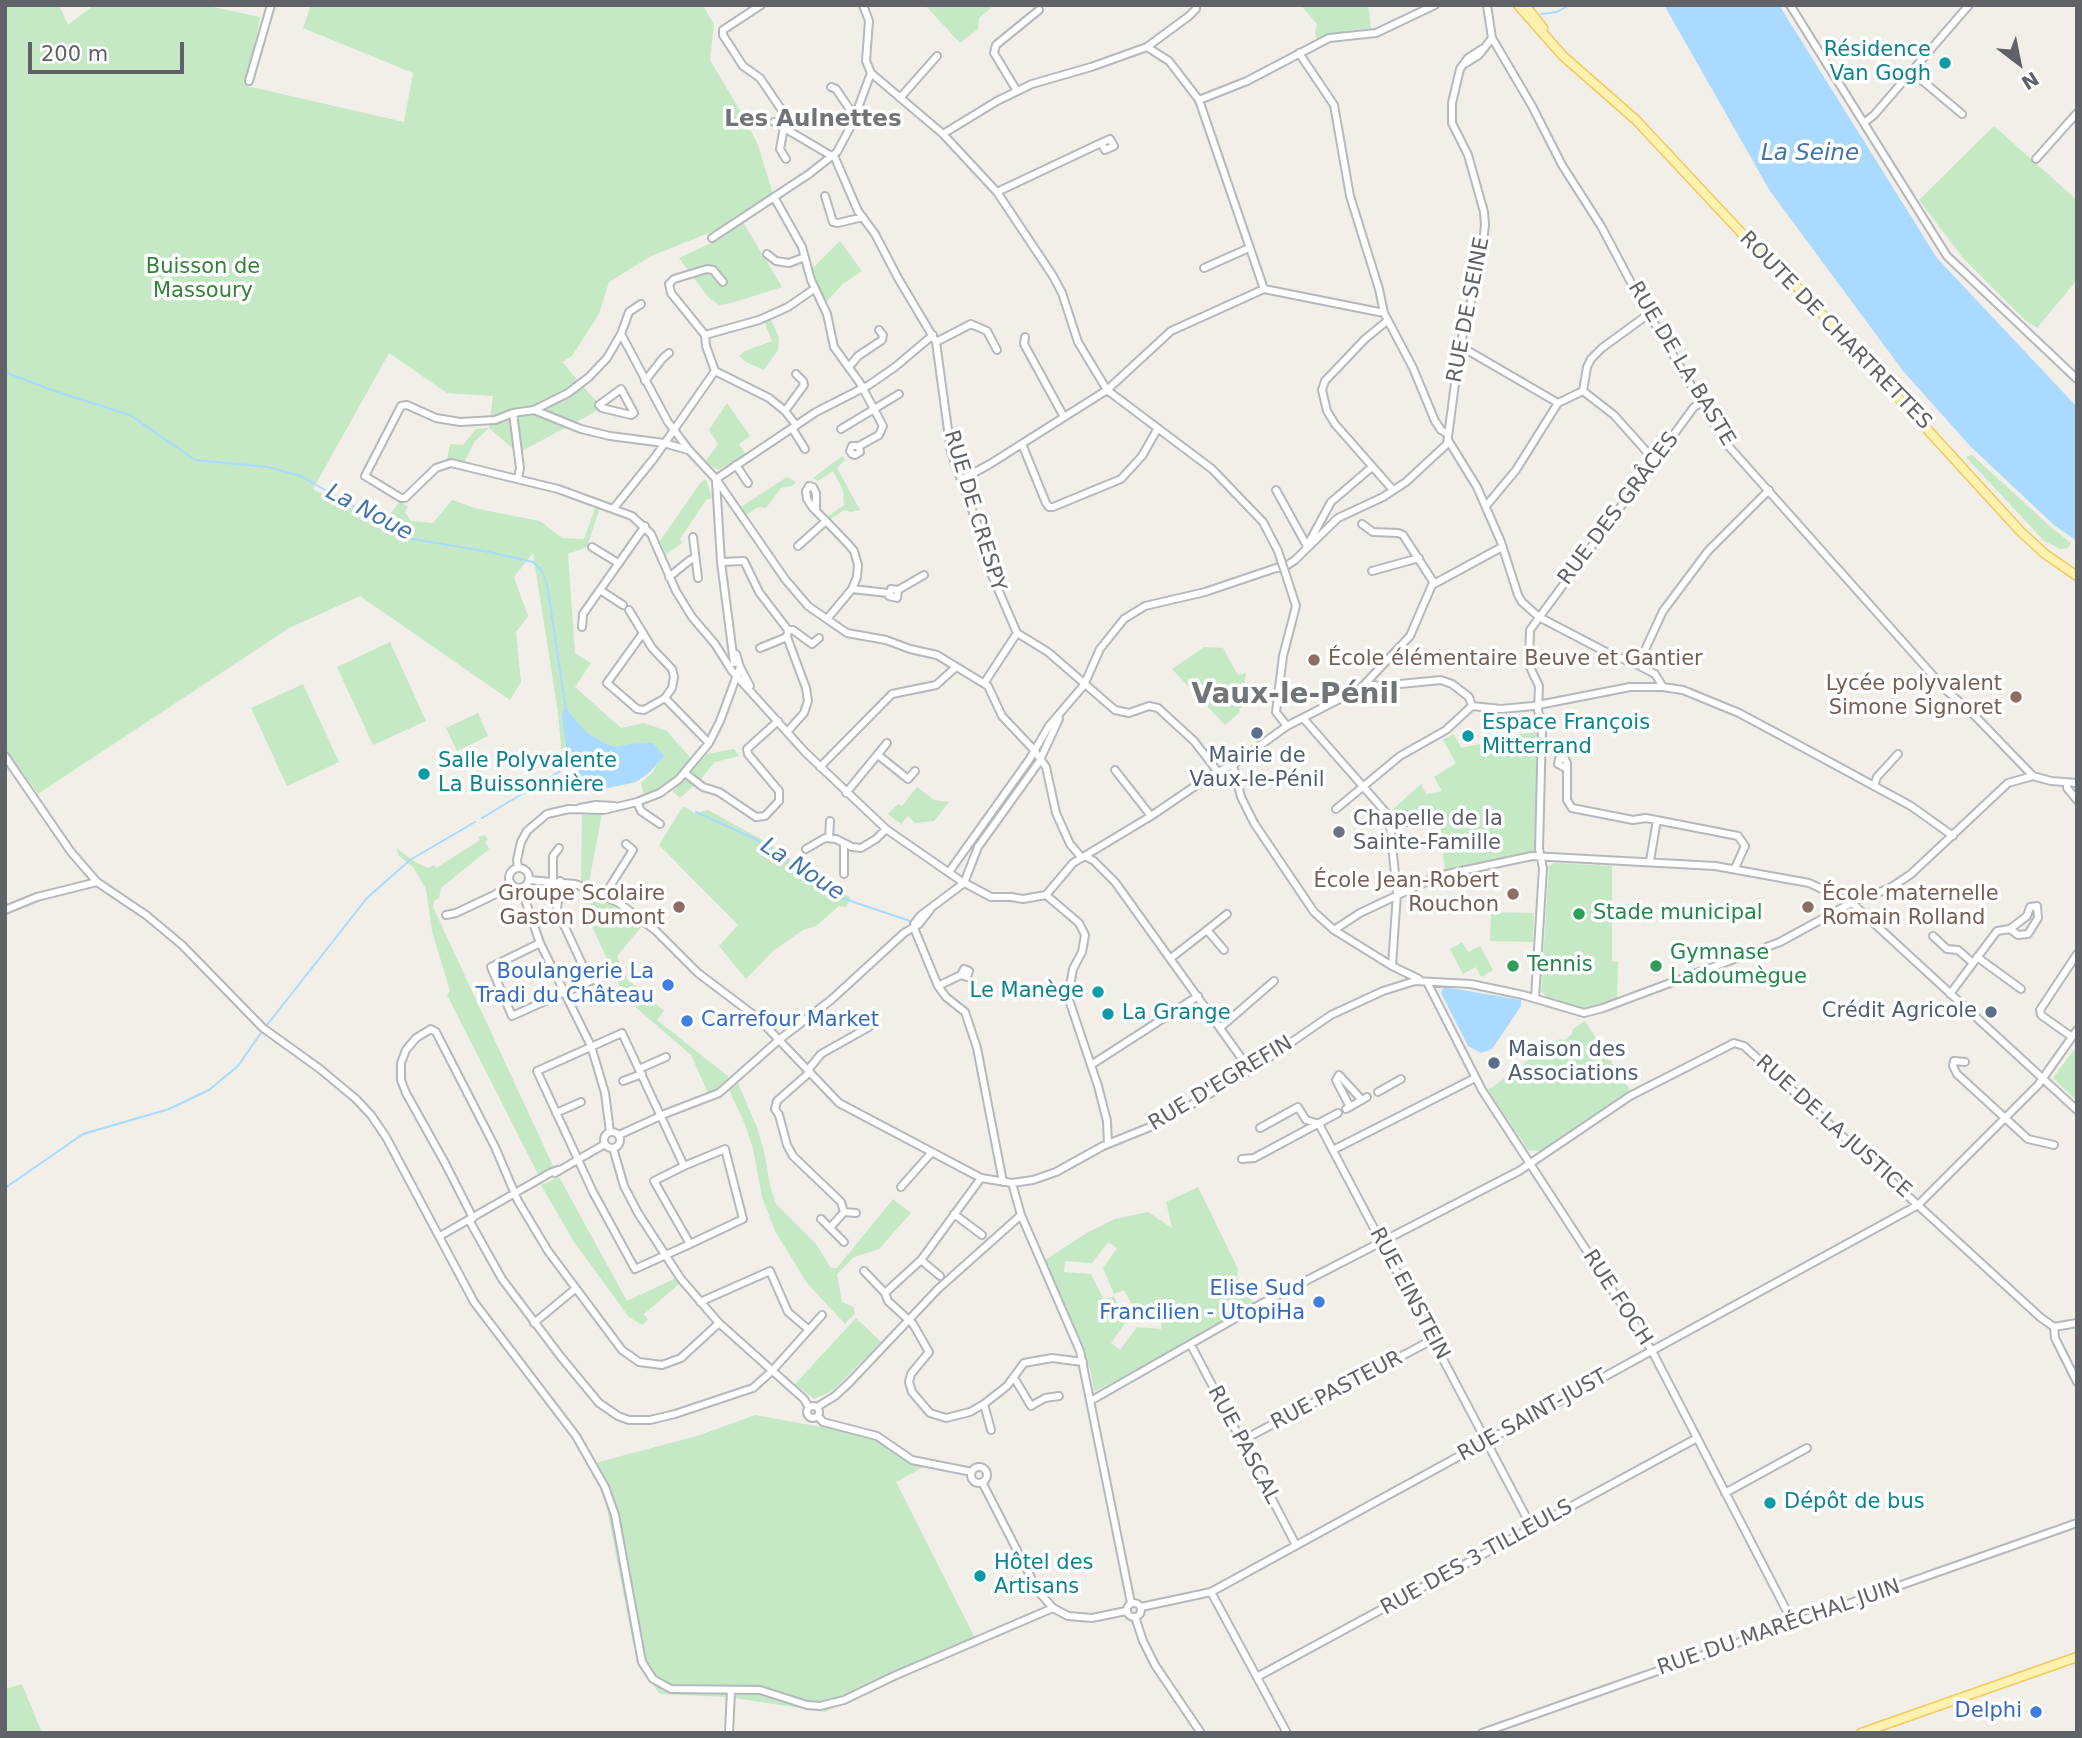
<!DOCTYPE html>
<meta charset="utf-8">
<style>
body{margin:0}
#map{position:relative;width:2082px;height:1738px;overflow:hidden;background:#f1efe8;font-family:"DejaVu Sans",sans-serif}
canvas{display:block}
.frame{position:absolute;inset:0;border:7px solid #5f6368;pointer-events:none}
.north{position:absolute;left:1984px;top:28px;width:70px;height:70px;-webkit-text-stroke:5px #fff;paint-order:stroke;rotate:148deg;font-size:19px;font-weight:700;line-height:28px;text-align:center;color:#5f6368}
.north::after{content:'';display:block;margin:auto;width:24px;height:32px;background:#5f6368;clip-path:polygon(50% 0,100% 100%,50% 72%,0 100%)}
.scale{position:absolute;left:28px;top:42px;width:156px;height:32px;box-sizing:border-box;border:4px solid #5f6368;border-top:0;padding-left:9px;font-size:21px;line-height:24px;white-space:nowrap;color:#5f6368;-webkit-text-stroke:5px #fff;paint-order:stroke}
</style>
<div id="map">
<canvas width="2082" height="1738"></canvas>
<div class="frame"></div>
<div class="north">N</div>
<div class="scale">200 m</div>
</div>
<script>
const g = document.querySelector('canvas').getContext('2d');
g.lineJoin = 'round';
function fill(path, color) { g.fillStyle = color; g.fill(path, 'evenodd'); }
const poly = rows => new Path2D(rows.map(r => 'M' + r).join(''));
function strokePath(path, color, width, dash) { g.strokeStyle = color; g.lineWidth = width; g.lineCap = dash ? 'butt' : 'round'; g.setLineDash(dash || []); g.stroke(path); }
function label(font, color, halo, rows, align = 'center') {
  g.font = font + ' "DejaVu Sans",sans-serif'; g.lineWidth = 7; g.setLineDash([]); g.textBaseline = 'middle'; g.strokeStyle = halo; g.fillStyle = color; for (const [text, x, y, turn = 0] of rows) {
    g.save(); g.translate(x, y); g.rotate((+turn || 0) * Math.PI / 180); g.textAlign = isNaN(turn) ? turn : align; if (halo) g.strokeText(text, 0, 0); g.fillText(text, 0, 0); g.restore();
  }
}
fill(poly([
 [5,5,59,5,68,25,94,5,204,5,260,17,247,86,404,122,413,73,303,28,311,5,703,5,714,25,710,60,745,119,758,145,773,194,714,231,651,256,609,282,599,314,572,356,562,362,602,408,518,453,489,428,475,441,464,462,447,459,450,444,463,445,476,429,489,428,493,396,447,393,389,353,313,489,383,524,400,501,408,507,405,512,411,521,433,523,452,500,478,509,540,521,562,538,584,539,596,506,600,507,587,547,568,554,575,653,591,663,575,687,621,728,644,723,667,731,689,756,690,761,685,770,671,782,644,796,641,783,653,772,660,758,575,758,566,763,562,754,558,713,533,553,514,577,528,616,516,632,521,682,510,700,360,596,289,628,38,794,5,749],
 [925,5,994,5,979,18,978,29,960,43],
 [1301,5,1368,5,1371,28,1346,31,1317,40,1315,33,1317,24],
 [1994,126,2077,200,2077,280,2037,328,2025,320,1963,258,1919,200],
 [743,222,782,287,731,303,719,305,708,297,679,258,722,238],
 [840,241,862,271,843,284,826,302,815,284,811,270],
 [770,318,779,337,778,350,764,370,746,362,739,356,745,351,772,341,764,321],
 [727,403,750,436,739,444,746,455,718,470,705,462,718,444,709,430],
 [1972,455,2052,528,2071,543,2068,548,2061,549,2044,541,1966,457],
 [842,456,845,460,837,468,860,510,851,512,844,510,828,521,826,518,844,505,843,490,833,471,818,481,813,478],
 [787,477,796,482,792,486,781,488,766,508,758,507,746,515,741,507],
 [706,479,712,498,706,500,680,539,682,543,666,555,660,541,701,482],
 [390,642,426,721,373,745,337,667],
 [1204,647,1223,648,1238,675,1246,673,1242,702,1245,705,1239,709,1240,712,1225,725,1172,669],
 [303,684,339,762,287,786,251,708],
 [478,713,488,736,457,751,446,728],
 [1537,732,1536,852,1445,870,1438,815,1393,821,1390,812,1421,784,1426,794,1442,791,1434,777,1456,763,1443,740,1454,734,1461,748,1485,743,1488,738],
 [734,749,739,756,715,762,701,779,680,798,671,789,685,779,707,754],
 [917,787,934,800,949,802,934,821,915,823,908,816,901,824,888,814,898,804,902,806],
 [683,806,695,813,708,810,770,844,812,876,819,877,851,898,846,907,839,906,816,926,803,930,773,951,746,979,719,946,738,925,659,845],
 [602,813,589,883,581,882,582,815],
 [485,835,488,839,485,842,489,849,441,888,439,898,434,901,433,907,554,1168,539,1176,447,995,450,991,432,931,426,889,413,867,399,856,396,848,415,862,428,868,434,865,436,868,480,840,478,837],
 [1554,863,1612,866,1612,961,1618,962,1617,999,1583,1009,1546,997,1541,991,1549,866],
 [581,891,611,904,642,926,617,956,627,979,664,1011,657,1020,729,1077,715,1090,708,1093,691,1055,625,998,591,924],
 [1491,912,1534,913,1533,942,1490,941],
 [1462,942,1468,952,1480,946,1493,970,1481,977,1476,967,1463,974,1450,949],
 [1585,1021,1630,1090,1542,1151,1528,1150,1488,1090,1512,1073,1516,1074,1524,1069,1523,1064,1560,1039,1565,1040,1572,1034,1573,1029],
 [2077,1046,2077,1101,2053,1078],
 [738,1083,758,1130,765,1155,770,1186,776,1204,816,1244,831,1268,837,1268,893,1199,911,1213,879,1249,854,1257,837,1274,842,1302,853,1307,855,1313,845,1324,807,1283,775,1231,762,1197,753,1148,744,1122,729,1090],
 [559,1177,627,1301,676,1278,680,1283,644,1314,648,1320,642,1325,629,1317,574,1242,541,1185],
 [1198,1187,1238,1269,1237,1277,1241,1291,1255,1303,1204,1335,1094,1392,1091,1372,1045,1260,1085,1234,1115,1219,1148,1212,1172,1228,1166,1202],
 [1108,1242,1117,1248,1103,1268,1114,1294,1124,1290,1138,1316,1162,1318,1161,1329,1137,1327,1120,1350,1111,1343,1126,1322,1114,1296,1104,1300,1091,1274,1064,1272,1065,1261,1092,1263],
 [856,1318,881,1342,832,1391,814,1399,795,1384],
 [755,1415,877,1437,903,1459,927,1465,896,1482,978,1644,825,1712,728,1697,660,1694,637,1663,607,1509,597,1478,595,1463,697,1436],
 [22,1684,42,1733,5,1733,5,1689]
]), '#c5e8c5');
fill(poly([
 [1664,5,1779,5,1937,258,2077,407,2077,541,2054,525,1971,447,1903,371,1770,191],
 [565,708,586,732,606,744,617,747,630,744,653,743,664,756,650,772,636,782,608,788,588,783,577,773,568,757,563,725,562,713],
 [1444,987,1521,1000,1521,1006,1492,1049,1481,1053,1468,1046,1441,993]
]), '#aadaff');
strokePath(poly([
 [1541,14,1557,12,1569,5],
 [5,372,54,391,130,415,195,460,268,467,301,476,407,538,489,552,533,562,542,571,547,584,566,710],
 [696,812,755,839,836,896,910,921],
 [482,818,572,764],
 [267,1025,367,898,410,860,475,822],
 [5,1188,83,1134,169,1109,209,1090,238,1066,261,1033]
]), '#aadaff', 2);
const minor = poly([
 [761,5,723,30,723,35,743,66,760,78,783,112,784,127,780,149,786,159],
 [863,5,869,21,866,61,871,73,943,134,997,192,1053,276,1062,293,1078,342,1107,390,1212,469,1263,522,1278,551],
 [1487,5,1492,38],
 [1790,5,1947,256,2077,379],
 [1492,38,1532,106,1562,165,1601,226,1636,292,1724,441,1945,689,1975,716,2033,776],
 [1147,47,1189,16,1196,9,1196,5],
 [1299,53,1334,105,1350,196,1379,289,1384,313],
 [1466,63,1479,55,1492,38],
 [1912,72,1962,114],
 [249,81,271,5],
 [831,87,836,89,855,117],
 [1017,91,994,53,996,45,1039,10],
 [900,98,937,56],
 [1199,100,1264,289],
 [774,122,835,158,858,211,875,234,898,278,936,342,951,452,978,526,991,573,1017,633,1048,652,1115,710,1129,713,1149,706,1158,708,1194,741,1218,772],
 [1864,123,1874,115,1969,5],
 [943,134,997,101,1032,84,1091,67,1147,47,1169,61,1199,100,1247,81,1329,38,1376,33,1435,5],
 [2036,159,2077,113],
 [997,192,1101,143,1110,139,1114,146,1105,150,1101,143],
 [825,196,833,222,838,223,863,217],
 [774,197,802,247,811,280,827,314,834,347,860,383,883,426,879,435,859,446,852,446,850,451,852,454,855,455,860,452,859,446],
 [712,238,809,174,837,152,852,124,871,73],
 [767,254,776,261,789,263,805,257],
 [1204,268,1249,248],
 [723,282,713,270,707,269,674,279,669,284,671,293,705,335,706,346,715,371,769,398,785,411,796,425],
 [1264,289,1384,313,1413,368,1435,421,1441,430,1448,434],
 [1387,321,1365,339,1325,381,1322,390,1327,411,1335,424,1393,490],
 [621,334,668,422,689,450,716,479,785,579,808,606,847,633,886,640,910,649,937,655,988,686,1002,716,1034,750,1046,767,1056,813,1070,844,1082,858],
 [705,335,759,320,788,307,814,289],
 [1025,337,1024,344,1064,417],
 [936,342,971,324,987,331,997,350],
 [1460,346,1558,403],
 [849,367,858,356,882,340,883,335,879,330],
 [645,381,663,358,669,353],
 [621,389,634,413,631,415,602,408,599,405,621,389],
 [1583,391,1614,415,1655,461],
 [534,410,568,393,589,377,607,358,621,334,629,312,641,304],
 [785,411,804,385,803,381,796,374],
 [513,413,495,420,460,422,436,418,407,405,401,406,365,476,401,498,405,498,436,468,451,463,558,489,632,516,651,534,676,591,692,617,715,644,732,671,805,752,886,829,961,881,991,897,1011,897,1023,899,1046,895,1073,863,1151,816,1213,774,1233,765,1287,726,1361,688,1410,636,1432,585,1502,547],
 [792,428,805,449],
 [841,429,899,394],
 [1448,440,1477,487,1501,542,1518,595,1522,602,1539,617,1606,652,1638,665,1655,674,1663,687,1683,690,1739,713,1780,735,1911,806,1953,836],
 [1022,444,1046,503,1049,507,1053,507,1121,479,1142,456,1158,428],
 [736,465,748,483],
 [518,478,520,468,513,413,534,410,581,429,610,436,664,443,688,450],
 [716,479,816,412,869,385,895,367,933,335],
 [961,480,990,464,1107,390,1171,331,1264,289],
 [716,481,721,562,734,663],
 [1276,490,1307,546],
 [1486,506,1516,470,1558,403,1583,391,1587,367,1591,359,1602,348,1650,313],
 [614,508,655,457,715,371],
 [816,510,816,493,813,487,809,486,806,491,807,499,813,508,826,521,848,544,854,551,858,565,857,577,852,589,827,619],
 [1362,524,1373,532,1398,533,1403,535,1434,583],
 [693,537,698,578],
 [798,546,826,521],
 [592,547,618,563],
 [1306,548,1331,502,1372,467],
 [721,562,744,561,759,592,788,630,787,637,806,688,808,701,804,713,787,732],
 [1278,568,1286,566,1295,560,1338,518,1383,497,1406,482,1447,444,1460,346,1481,260,1485,225,1484,212,1468,155,1452,123,1452,103,1460,69,1468,58,1482,49],
 [1372,571,1419,558],
 [1285,572,1296,606,1283,656,1276,712,1287,726],
 [669,577,690,560,695,558],
 [852,589,888,593],
 [600,590,623,605],
 [898,590,897,598,889,596,891,589,898,590,924,575],
 [629,610,643,633,652,648,672,669,674,677,672,688,665,698,644,710,637,709,607,683,643,633],
 [582,627,583,614,645,526],
 [788,630,793,630,812,644,819,638],
 [760,648,787,637],
 [736,654,740,667,750,686],
 [1638,665,1663,611,1708,551,1769,490],
 [985,682,1017,633],
 [1367,684,1379,686,1441,680,1452,684,1469,697,1472,706],
 [665,698,709,743],
 [1472,706,1501,709,1533,706,1630,687,1663,687],
 [1303,718,1389,816,1397,893,1392,966],
 [878,755,908,779,915,771],
 [5,756,71,852,97,882,146,915,182,945,263,1028,320,1069,356,1099,371,1115,386,1137,474,1302,576,1436,605,1487,615,1515,642,1662,653,1679,671,1689,760,1690,807,1705,820,1706,844,1700,894,1676,1053,1608],
 [1233,765,1241,797,1254,823,1314,912,1334,930,1392,966,1419,979],
 [820,767,892,694,936,685,956,667],
 [1567,769,1558,764,1559,759,1565,759,1567,763,1567,800,1572,808,1633,820,1646,818,1738,836,1745,846,1735,868],
 [1115,770,1151,816],
 [685,773,703,787,719,792,756,817,765,816,779,801,779,791,748,754,747,749,778,721],
 [2067,783,2067,788,2077,800],
 [1874,786,1877,777,1898,754],
 [846,793,887,743],
 [637,802,641,811,660,824],
 [580,808,596,805,614,806],
 [1336,809,1400,756,1446,730,1472,706],
 [1390,824,1439,818],
 [829,838,830,821],
 [844,844,844,874],
 [806,849,825,838,836,839,852,847,861,848,876,839,886,829],
 [1085,856,1094,861,1115,882,1250,1070],
 [1650,861,1657,820],
 '509 878a10 10 0 1 1 20 0a10 10 0 1 1-20 0Z',
 [518,868,517,860,521,842,527,831,547,814,569,809,604,810,637,802,660,793,679,779,709,743,720,721,740,667],
 [949,872,1029,760,1049,726,1084,685,1100,649,1124,619,1145,606,1205,592,1279,567],
 [529,880,575,884,596,892,619,903,655,930,698,973,759,1019,839,1103,981,1178,1012,1183,1033,1180,1056,1172,1103,1146,1160,1123,1254,1068,1331,1015,1383,991,1415,981,1471,984,1523,995,1584,1013,1603,1008,1780,942,1855,901,1890,888,1911,874,2008,783,2033,776,2051,781,2077,783],
 [553,881,553,856,559,848],
 [560,881,557,910,590,981],
 [521,888,540,943,591,1046,605,1093,610,1132],
 [1046,895,1079,923,1085,935,1082,952,1073,969,1068,997,1098,1086,1107,1121,1108,1144],
 [604,896,633,850,626,844],
 [5,910,37,897,97,882],
 [446,915,456,913,496,894,511,883],
 [914,928,938,986,946,997,965,1012,977,1048,1003,1182],
 [914,928,914,924,920,916,964,883,978,847,1039,762,1059,719],
 [1207,930,1227,914],
 [1334,930,1360,913,1438,876,1532,856,1715,866,1809,883,1852,903,2077,1110],
 [1933,936,1947,949,1958,950,1973,963],
 [540,943,491,967,512,1016,590,981,595,979,601,988],
 [1977,957,2021,989],
 [1171,958,1207,930,1224,950],
 [1427,982,1482,1090,1652,1351,1793,1623],
 [938,986,961,975,964,969,969,971,967,977,961,975],
 [1950,994,1997,931,2010,929,2018,935,2028,934,2038,918,2037,906,2030,907,2027,916,2010,929],
 [1535,998,1543,868,1539,849,1542,728,1538,710,1539,686,1529,665,1530,630,1694,407,1701,403],
 [1221,1027,1274,981],
 [2072,1037,2041,1015,2040,1010,2077,954],
 [1965,1062,1954,1061,1953,1066,1957,1074,2028,1139,2054,1145],
 [1091,1065,1198,996],
 [639,1069,666,1057],
 [808,1070,821,1054,869,1027],
 [810,1072,777,1101,775,1109,779,1115,787,1145,793,1156,841,1202,844,1212],
 [623,1081,642,1074],
 [1378,1092,1401,1079],
 [1350,1107,1336,1080,1339,1075,1362,1100],
 [1346,1109,1367,1097],
 [556,1113,581,1102],
 [1260,1128,1298,1107,1306,1120,1319,1124,1532,1528],
 '604 1140a8 8 0 1 1 16 0a8 8 0 1 1-16 0Z',
 [619,1135,667,1113,719,1093,780,1039,831,1000,904,933,919,924,930,910],
 [613,1148,624,1186,638,1213,681,1279,719,1323,804,1399,809,1408],
 [1333,1150,1475,1078],
 [1242,1159,1254,1158,1338,1113],
 [684,1166,725,1149,743,1219,690,1244,635,1269,593,1192,537,1071,622,1033,684,1166,654,1181,690,1244],
 [555,1173,605,1144],
 [981,1178,921,1260,885,1293,888,1301,913,1324,929,1352,911,1374,909,1382,912,1392,930,1413,946,1418,970,1412,984,1404,1007,1386,1024,1363,1052,1358,1083,1362],
 [1012,1183,1021,1215,1080,1351,1131,1603],
 [901,1187,932,1152],
 [954,1214,982,1235],
 [473,1218,445,1163,406,1093,401,1080,401,1063,406,1050,416,1038,431,1029,436,1032,495,1147,518,1201,548,1251,622,1350,639,1362,662,1365,681,1358,719,1323],
 [821,1219,844,1242],
 [469,1220,502,1279,561,1357,599,1403,618,1416,629,1420,650,1420,675,1414,753,1388,772,1371,822,1315],
 [830,1228,844,1212,856,1213],
 [440,1236,550,1173,558,1170],
 [921,1260,940,1276],
 [864,1271,885,1293],
 [700,1302,770,1271,788,1312,808,1329],
 [534,1323,575,1289],
 [2054,1327,2055,1338,2077,1382],
 [2054,1327,2077,1323],
 [1191,1345,1296,1545],
 [1012,1379,1016,1381,1031,1406,1045,1398,1059,1396],
 [1092,1400,1259,1305,1519,1171,1630,1096,1734,1043,1744,1046,2040,1317,2054,1327],
 [984,1404,991,1430],
 '807 1412a6 6 0 1 1 12 0a6 6 0 1 1-12 0Z',
 [817,1407,835,1396,850,1382,938,1289,1021,1215],
 [818,1416,823,1422,877,1436,912,1460,972,1472],
 [1241,1441,1432,1340],
 '971 1475a8 8 0 1 1 16 0a8 8 0 1 1-16 0Z',
 [982,1482,1038,1591,1053,1608,1068,1616,1092,1618,1126,1611],
 [1725,1493,1807,1448],
 [1211,1592,1287,1733],
 '1127 1610a7 7 0 1 1 14 0a7 7 0 1 1-14 0Z',
 [1141,1607,1211,1592,1918,1205,2038,1085,2077,1030],
 [1135,1617,1143,1641,1155,1665,1201,1733],
 [1257,1677,1697,1438],
 [729,1733,731,1690],
 [1482,1733,2077,1523]
]);
const major = poly([
 [1518,5,1563,56,1636,120,1749,241,1798,288,2021,532,2045,554,2077,576],
 [1525,5,1543,28],
 [1861,1733,2077,1657]
]);
strokePath(minor, '#b5b8bc', 10);
strokePath(major, '#f2c960', 11);
strokePath(minor, '#fff', 6);
strokePath(major, '#fff2af', 8);
const minorBridge = poly([
 [1278,551,1285,572]
]);
strokePath(minorBridge, '#b5b8bc', 10, []);
strokePath(minorBridge, '#fff', 6);
for (const [x, y, r, color] of [
 [1945,63,7,"#0f9aa8"],
 [1314,660,7,"#8d6e63"],
 [2016,697,7,"#8d6e63"],
 [1257,733,7,"#5c6f8a"],
 [1468,736,7,"#0f9aa8"],
 [424,774,7,"#0f9aa8"],
 [1339,832,7,"#6b7280"],
 [1513,894,7,"#8d6e63"],
 [679,907,7,"#8d6e63"],
 [1808,907,7,"#8d6e63"],
 [1579,914,7,"#2e9e5b"],
 [1513,966,7,"#2e9e5b"],
 [1656,966,7,"#2e9e5b"],
 [668,985,7,"#3f7fe0"],
 [1098,992,7,"#0f9aa8"],
 [1991,1012,7,"#5c6f8a"],
 [1108,1014,7,"#0f9aa8"],
 [687,1021,7,"#3f7fe0"],
 [1494,1063,7,"#5c6f8a"],
 [1319,1302,7,"#3f7fe0"],
 [1770,1503,7,"#0f9aa8"],
 [980,1576,7,"#0f9aa8"],
 [2036,1712,7,"#3f7fe0"]
]) { const dot = new Path2D(); dot.arc(x, y, r, 0, 2 * Math.PI); g.fillStyle = color; g.fill(dot); strokePath(dot, '#fff', 2.5); }
label('21px', '#0d838f', '#fff', [
 ["Résidence",1931,51,"right"],
 ["Van Gogh",1931,75,"right"],
 ["Espace François",1482,724],
 ["Mitterrand",1482,748],
 ["Salle Polyvalente",438,762],
 ["La Buissonnière",438,786],
 ["Le Manège",1084,992,"right"],
 ["La Grange",1122,1014],
 ["Dépôt de bus",1784,1503],
 ["Hôtel des",994,1564],
 ["Artisans",994,1588]
], 'left');
label('21px', '#348238', '#fff', [
 ["Buisson de",203,268],
 ["Massoury",203,292]
]);
label('21px', '#5f6368', '#fff', [
 ["RUE DE SEINE",1469,310,-79],
 ["ROUTE DE CHARTRETTES",1835,331,46],
 ["RUE DE LA BASTE",1681,364,59],
 ["RUE DES GRÂCES",1619,509,-53],
 ["RUE DE CRESPY",974,511,73],
 ["RUE D'EGREFIN",1221,1084,-31],
 ["RUE DE LA JUSTICE",1833,1127,42],
 ["RUE EINSTEIN",1409,1294,62],
 ["RUE FOCH",1617,1298,57],
 ["RUE PASTEUR",1337,1391,-28],
 ["RUE SAINT-JUST",1533,1416,-29],
 ["RUE PASCAL",1243,1445,62],
 ["RUE DES 3 TILLEULS",1477,1558,-29],
 ["RUE DU MARÉCHAL JUIN",1779,1628,-19]
]);
label('21px', '#785e54', '#fff', [
 ["École élémentaire Beuve et Gantier",1328,660,"left"],
 ["Lycée polyvalent",2002,685],
 ["Simone Signoret",2002,709],
 ["École Jean-Robert",1499,882],
 ["Rouchon",1499,906],
 ["Groupe Scolaire",665,895],
 ["Gaston Dumont",665,919],
 ["École maternelle",1822,895,"left"],
 ["Romain Rolland",1822,919,"left"]
], 'right');
label('21px', '#4e5e75', '#fff', [
 ["Mairie de",1257,757],
 ["Vaux-le-Pénil",1257,781],
 ["Crédit Agricole",1977,1012,"right"],
 ["Maison des",1508,1051,"left"],
 ["Associations",1508,1075,"left"]
]);
label('21px', '#5b616d', '#fff', [
 ["Chapelle de la",1353,820],
 ["Sainte-Famille",1353,844]
], 'left');
label('21px', '#27864d', '#fff', [
 ["Stade municipal",1593,914],
 ["Gymnase",1670,954],
 ["Ladoumègue",1670,978],
 ["Tennis",1527,966]
], 'left');
label('21px', '#366cbe', '#fff', [
 ["Boulangerie La",654,973],
 ["Tradi du Château",654,997],
 ["Carrefour Market",701,1021,"left"],
 ["Elise Sud",1305,1290],
 ["Francilien - UtopiHa",1305,1314],
 ["Delphi",2022,1712]
], 'right');
label('bold 23px', '#70757a', '#fff', [
 ["Les Aulnettes",813,120]
]);
label('italic 23px', '#4174aa', '#fff', [
 ["La Seine",1810,154],
 ["La Noue",369,513,28],
 ["La Noue",802,870,33]
]);
label('bold 28px', '#70757a', '#fff', [
 ["Vaux-le-Pénil",1295,696]
]);
</script>
